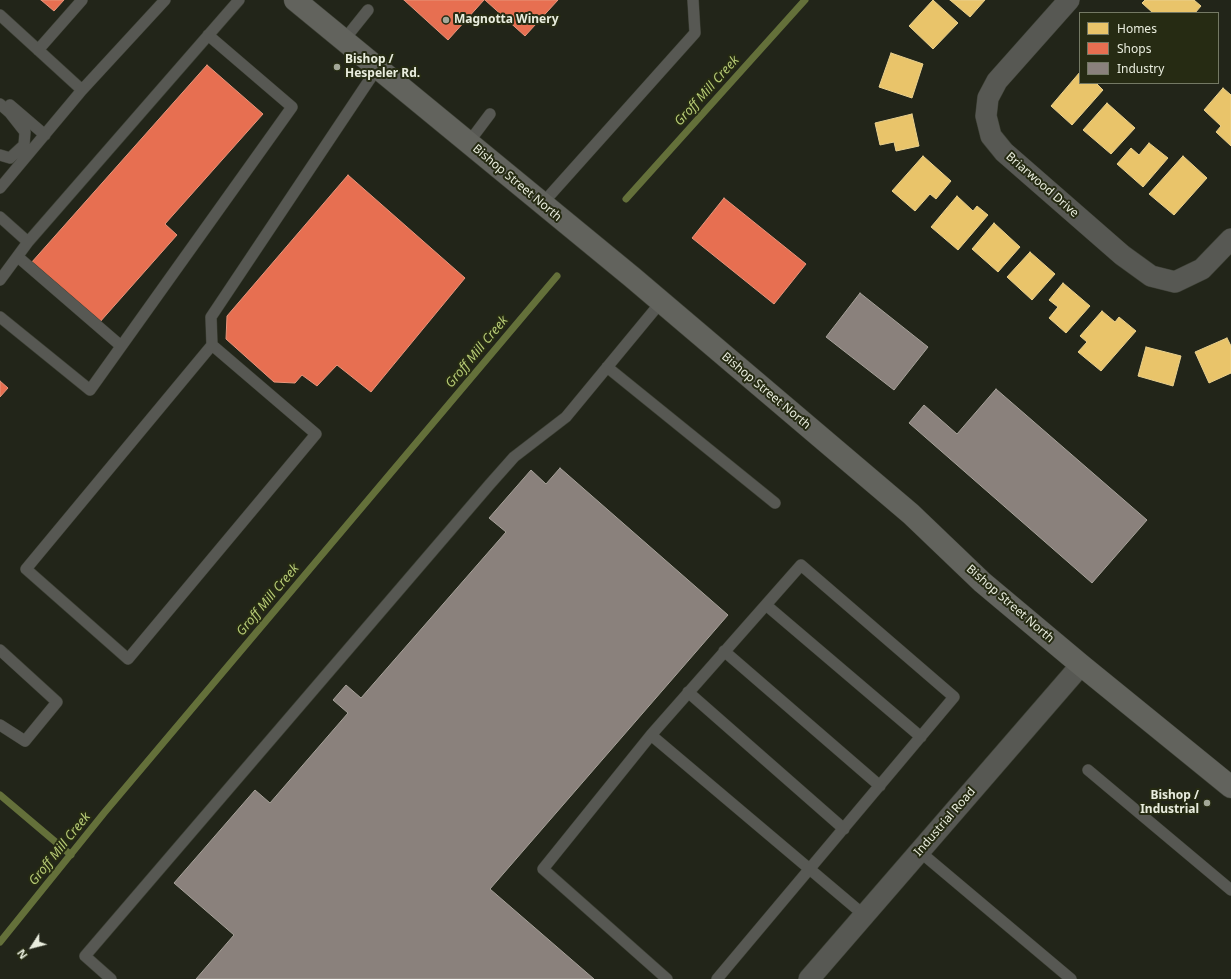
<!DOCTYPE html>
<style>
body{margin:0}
#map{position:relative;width:1231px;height:979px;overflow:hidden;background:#222519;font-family:"Noto Sans",sans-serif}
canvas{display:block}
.legend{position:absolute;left:1079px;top:12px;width:140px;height:72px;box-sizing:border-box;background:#262b13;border:1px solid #747964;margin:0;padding:5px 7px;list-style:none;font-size:12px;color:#e9edde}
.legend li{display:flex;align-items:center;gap:8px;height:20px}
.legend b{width:20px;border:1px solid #747964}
.north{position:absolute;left:12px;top:927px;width:40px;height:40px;-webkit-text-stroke:3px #262b13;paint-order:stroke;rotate:234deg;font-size:11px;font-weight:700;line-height:16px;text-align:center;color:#e9edde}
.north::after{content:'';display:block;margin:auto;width:14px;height:18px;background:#e9edde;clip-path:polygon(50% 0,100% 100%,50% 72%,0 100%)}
</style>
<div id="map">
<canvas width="1231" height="979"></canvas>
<ul class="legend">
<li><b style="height:11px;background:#e9c46a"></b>Homes</li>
<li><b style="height:11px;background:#e76f51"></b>Shops</li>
<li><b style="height:11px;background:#8a817c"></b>Industry</li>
</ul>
<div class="north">N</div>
</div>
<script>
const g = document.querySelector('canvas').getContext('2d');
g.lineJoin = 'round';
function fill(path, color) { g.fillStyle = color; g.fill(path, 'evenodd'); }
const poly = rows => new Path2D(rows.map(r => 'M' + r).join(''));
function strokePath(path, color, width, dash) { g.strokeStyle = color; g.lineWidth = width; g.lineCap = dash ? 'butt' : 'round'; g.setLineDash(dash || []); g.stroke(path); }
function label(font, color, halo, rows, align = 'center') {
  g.font = font + ' "Noto Sans",sans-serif'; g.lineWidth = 4; g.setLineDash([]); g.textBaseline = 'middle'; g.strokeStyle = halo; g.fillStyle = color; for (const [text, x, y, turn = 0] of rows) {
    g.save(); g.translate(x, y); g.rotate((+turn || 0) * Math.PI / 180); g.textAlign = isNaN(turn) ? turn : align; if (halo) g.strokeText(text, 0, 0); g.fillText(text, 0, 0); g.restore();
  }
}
const homes = poly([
 [933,0,958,23,933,49,909,26,933,0],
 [950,0,985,0,970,17,950,0],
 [1145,0,1194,0,1201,6,1195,13,1153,13,1142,3,1145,0],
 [891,53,923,64,912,98,879,87,891,53],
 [1080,72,1080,83,1096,83,1103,90,1072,125,1051,106,1080,72],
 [1223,88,1231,95,1231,146,1216,132,1221,126,1204,110,1223,88],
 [1107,103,1135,128,1111,154,1083,130,1107,103],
 [912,114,919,146,896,151,894,142,880,145,875,123,912,114],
 [1149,143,1168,158,1143,187,1117,164,1131,148,1139,155,1149,143],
 [923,156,951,181,936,199,930,194,915,211,892,191,923,156],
 [1183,156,1207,178,1174,215,1149,194,1183,156],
 [957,196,973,211,977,206,988,215,958,250,931,227,957,196],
 [994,223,1020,247,998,272,972,249,994,223],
 [1030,252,1055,274,1032,300,1007,277,1030,252],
 [1063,283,1090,306,1066,333,1049,318,1058,307,1049,300,1063,283],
 [1102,311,1115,322,1119,317,1136,331,1101,371,1078,352,1087,342,1080,336,1102,311],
 [1227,338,1231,346,1231,373,1209,383,1195,352,1227,338],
 [1146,347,1181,356,1173,386,1138,376,1146,347]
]);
fill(homes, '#e9c46a');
strokePath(homes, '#e9d08d', 1);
const shops = poly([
 [41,0,64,0,54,11,41,0],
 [404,0,484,0,448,40,404,0],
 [485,0,558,0,525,36,485,0],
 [207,65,263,114,165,224,177,235,99,323,31,263,207,65],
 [348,175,465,278,371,392,337,365,317,386,302,375,295,383,274,382,226,339,227,316,348,175],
 [724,198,806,264,774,304,692,238,724,198],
 [0,381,8,388,0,397,0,381]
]);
fill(shops, '#e76f51');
strokePath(shops, '#e8957b', 1);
const industry = poly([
 [860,293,928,347,894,390,826,337,860,293],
 [996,389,1147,520,1092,583,909,423,924,405,957,434,996,389],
 [560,468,728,615,490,889,594,979,196,979,234,935,174,883,255,790,270,803,348,713,333,700,346,685,361,698,506,532,489,518,531,470,546,484,560,468]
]);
fill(industry, '#8a817c');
strokePath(industry, '#a6a199', 1);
strokePath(poly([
 [626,199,805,0],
 [0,795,71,855],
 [0,942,104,813,557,276]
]), '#64703a', 7);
const lane = poly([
 [0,15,82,90,165,0],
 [344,40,368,10],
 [38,50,82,0],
 [0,104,10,113,25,132,24,145,10,158,0,155],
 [10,105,45,135],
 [469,142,490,114],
 [0,188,82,90],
 [542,204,695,33,693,0],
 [0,217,28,242,239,0],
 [18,257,121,346],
 [0,280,28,242],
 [0,317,90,390,292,107,208,35],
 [212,345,316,434,128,659,26,569,212,345,211,317,378,67],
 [607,367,775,503],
 [766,605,921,737],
 [0,650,57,702,25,741,0,725],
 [724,651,880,786],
 [688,692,844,829],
 [651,735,864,915],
 [1088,770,1231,890],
 [919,851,1071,979],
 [111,979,85,956,490,484,514,457,566,417,661,302],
 [667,979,543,869,651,735,801,565,954,697,717,979]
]);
const street = poly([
 [1069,0,997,81,988,98,986,116,991,136,1004,152,1122,255,1151,276,1175,282,1202,269,1231,239],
 [809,979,1081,665]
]);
const secondary = poly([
 [295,0,632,277,911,514,982,582,1081,665,1231,787]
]);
strokePath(lane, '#3d4035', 12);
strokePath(street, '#3d4035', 22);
strokePath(secondary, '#3d4035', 23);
strokePath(lane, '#575853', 11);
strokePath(street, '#575853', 21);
strokePath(secondary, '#62635d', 22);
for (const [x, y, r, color] of [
 [446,20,4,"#a3a799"],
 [337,67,4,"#a3a799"],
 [1207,803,4,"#a3a799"]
]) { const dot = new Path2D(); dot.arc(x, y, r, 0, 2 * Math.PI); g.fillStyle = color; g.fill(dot); strokePath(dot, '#262b13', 1.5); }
label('bold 12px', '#e9edde', '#262b13', [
 ["Magnotta Winery",454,20],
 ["Bishop /",345,60],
 ["Hespeler Rd.",345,74],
 ["Bishop /",1199,796,"right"],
 ["Industrial",1199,810,"right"]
], 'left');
label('12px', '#e9edde', '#262b13', [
 ["Bishop Street North",517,183,40],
 ["Briarwood Drive",1042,185,41],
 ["Bishop Street North",766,391,40],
 ["Bishop Street North",1010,604,41],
 ["Industrial Road",945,822,-49]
]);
label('italic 13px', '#b7cb75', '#262b13', [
 ["Groff Mill Creek",707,91,-48],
 ["Groff Mill Creek",477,352,-50],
 ["Groff Mill Creek",268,600,-50],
 ["Groff Mill Creek",60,849,-51]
]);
</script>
